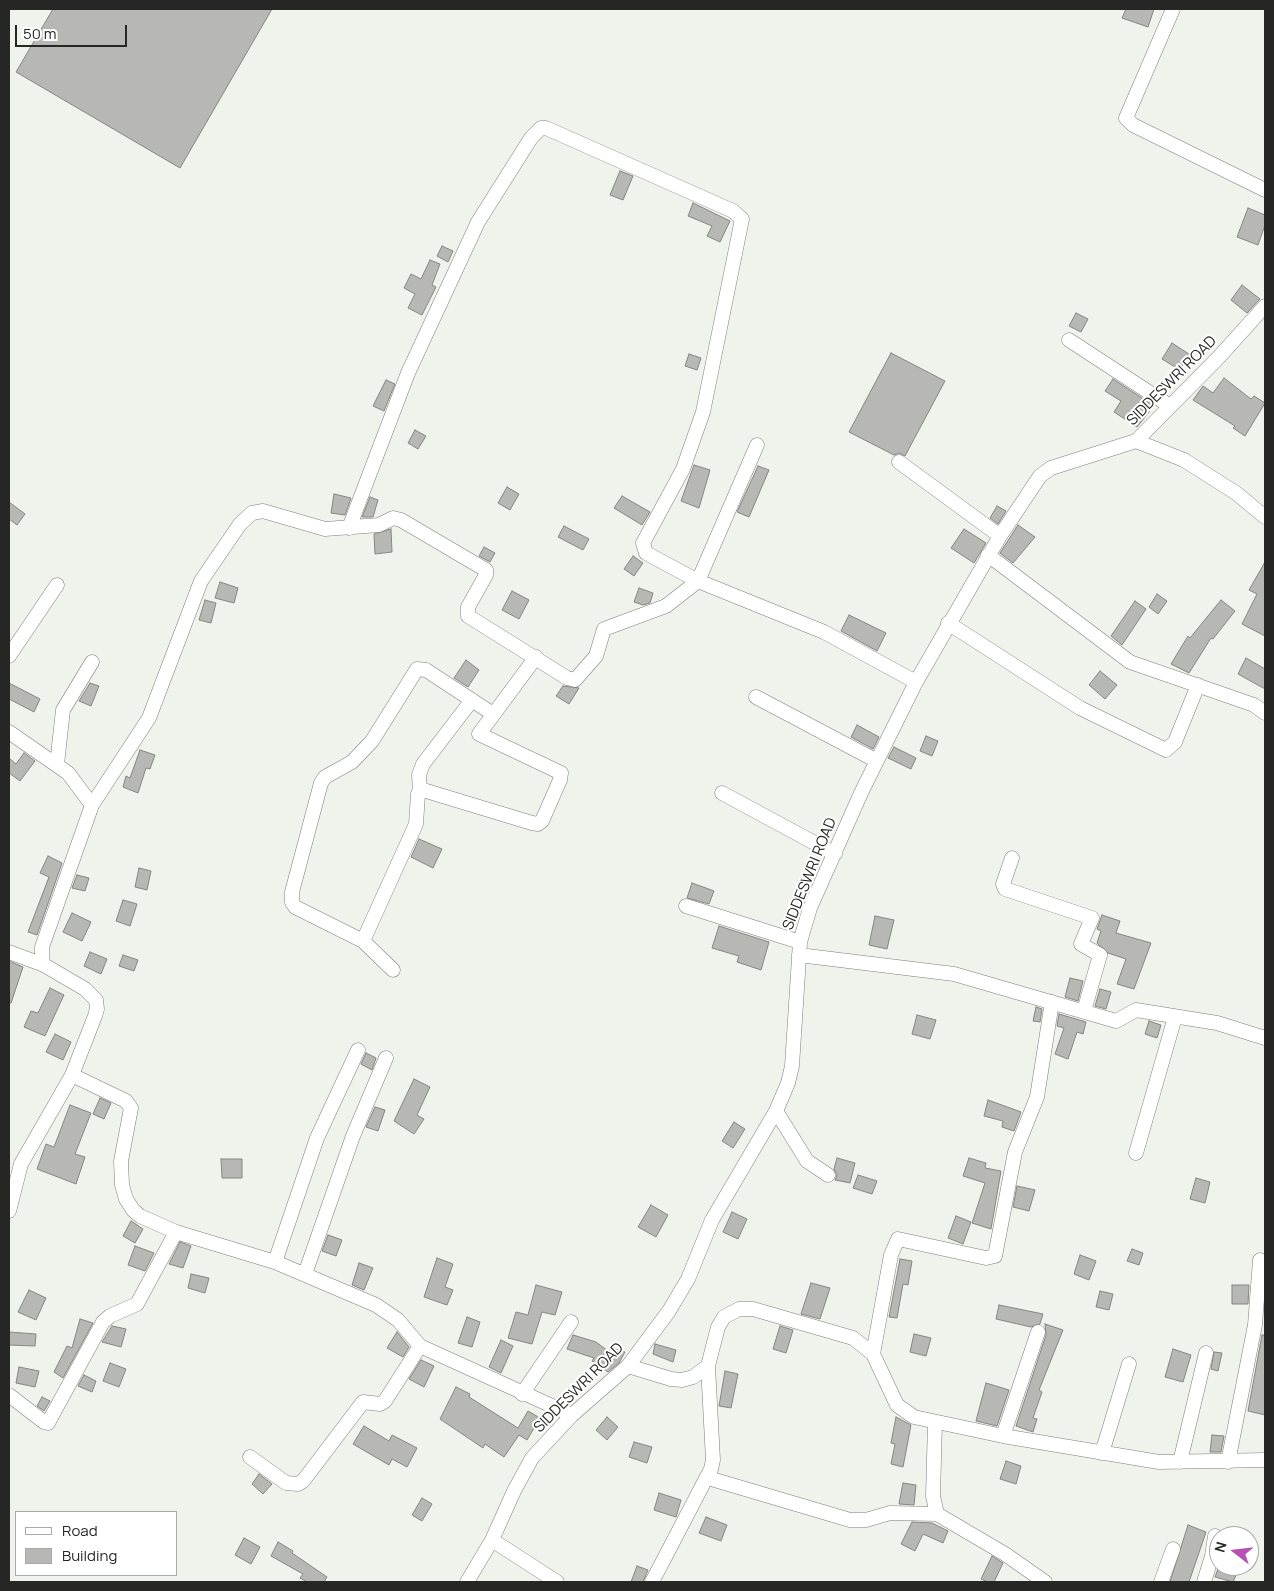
<!DOCTYPE html>
<style>
body{margin:0}
#map{position:relative;width:1274px;height:1591px;overflow:hidden;background:#f0f2ec;font-family:Manrope,sans-serif}
canvas{display:block}
.frame{position:absolute;inset:0;border:10px solid #262725;pointer-events:none}
.legend{position:absolute;left:15px;top:1511px;width:162px;height:65px;box-sizing:border-box;background:#fff;border:1px solid #a8a9a8;margin:0;padding:6px 9px;list-style:none;font-size:15px;color:#262725}
.legend li{display:flex;align-items:center;gap:10px;height:25px}
.legend b{width:25px;border:1px solid #a8a9a8}
.north{position:absolute;left:1209px;top:1526px;width:50px;height:50px;box-sizing:border-box;background:#fff;border:1px solid #a8a9a8;border-radius:50%;rotate:286deg;font-size:14px;font-weight:700;line-height:20px;text-align:center;color:#262725}
.north::after{content:'';display:block;margin:auto;width:18px;height:22px;background:#b750b4;clip-path:polygon(50% 0,100% 100%,50% 72%,0 100%)}
.scale{position:absolute;left:15px;top:25px;width:112px;height:22px;box-sizing:border-box;border:2px solid #262725;border-top:0;padding-left:6px;font-size:15px;line-height:18px;white-space:nowrap;color:#262725;-webkit-text-stroke:4px #fff;paint-order:stroke}
</style>
<div id="map">
<canvas width="1274" height="1591"></canvas>
<div class="frame"></div>
<ul class="legend">
<li><b style="height:6px;background:#fff"></b>Road</li>
<li><b style="height:14px;background:#b7b8b3"></b>Building</li>
</ul>
<div class="north">N</div>
<div class="scale">50 m</div>
</div>
<script>
const g = document.querySelector('canvas').getContext('2d');
g.lineJoin = 'round';
function fill(path, color) { g.fillStyle = color; g.fill(path, 'evenodd'); }
const poly = rows => new Path2D(rows.map(r => 'M' + r).join(''));
function strokePath(path, color, width, dash) { g.strokeStyle = color; g.lineWidth = width; g.lineCap = dash ? 'butt' : 'round'; g.setLineDash(dash || []); g.stroke(path); }
function label(font, color, halo, rows, align = 'center') {
  g.font = font + ' Manrope,sans-serif'; g.lineWidth = 4; g.setLineDash([]); g.textBaseline = 'middle'; g.strokeStyle = halo; g.fillStyle = color; for (const [text, x, y, turn = 0] of rows) {
    g.save(); g.translate(x, y); g.rotate((+turn || 0) * Math.PI / 180); g.textAlign = isNaN(turn) ? turn : align; if (halo) g.strokeText(text, 0, 0); g.fillText(text, 0, 0); g.restore();
  }
}
const building = poly([
 [53,9,272,9,180,168,16,72,53,9],
 [1126,9,1154,9,1148,27,1122,18,1126,9],
 [620,171,633,176,623,200,610,195,620,171],
 [693,203,730,221,720,242,707,236,712,226,688,216,693,203],
 [1248,208,1265,215,1265,225,1258,245,1237,237,1248,208],
 [442,246,453,251,448,262,437,256,442,246],
 [430,260,440,264,432,285,436,287,422,315,408,308,415,294,404,288,411,274,421,279,430,260],
 [1242,285,1260,299,1247,313,1231,300,1242,285],
 [1076,313,1088,319,1081,332,1069,326,1076,313],
 [1172,343,1189,354,1180,370,1162,359,1172,343],
 [891,353,945,381,905,456,899,453,894,455,849,432,891,353],
 [689,354,701,358,697,370,685,366,689,354],
 [1224,378,1251,399,1254,396,1265,403,1245,436,1233,428,1235,426,1193,400,1203,386,1213,393,1224,378],
 [1113,379,1154,406,1137,427,1114,412,1121,401,1105,391,1113,379],
 [386,380,395,384,384,411,373,406,386,380],
 [415,430,426,436,418,449,408,443,415,430],
 [694,465,710,470,699,508,681,501,694,465],
 [758,466,769,470,749,517,737,512,758,466],
 [507,487,519,494,510,510,498,503,507,487],
 [334,494,351,498,345,515,331,513,334,494],
 [622,496,650,512,642,525,614,508,622,496],
 [370,497,378,500,373,517,362,517,370,497],
 [9,502,25,514,17,525,9,519,9,502],
 [997,506,1006,511,998,524,990,518,997,506],
 [1018,525,1035,537,1013,563,1000,553,1018,525],
 [564,526,589,539,583,550,558,537,564,526],
 [391,529,392,552,375,554,374,534,391,529],
 [964,529,986,543,974,563,951,548,964,529],
 [484,547,495,553,490,562,479,556,484,547],
 [633,556,643,563,634,576,624,569,633,556],
 [1265,562,1265,636,1242,624,1257,594,1249,590,1265,562],
 [220,582,238,588,234,603,215,598,220,582],
 [639,588,653,593,650,603,643,605,634,602,639,588],
 [512,591,529,600,519,619,502,610,512,591],
 [1157,594,1167,601,1158,614,1149,607,1157,594],
 [205,600,216,603,211,623,199,620,205,600],
 [1221,600,1235,611,1213,639,1211,638,1189,673,1171,664,1188,636,1190,638,1221,600],
 [1135,601,1146,609,1122,645,1111,636,1135,601],
 [849,615,886,633,877,651,841,631,849,615],
 [1246,658,1265,669,1265,689,1238,674,1246,658],
 [466,660,479,670,468,687,454,678,466,660],
 [1100,671,1117,685,1105,699,1089,685,1100,671],
 [9,683,40,699,34,712,9,699,9,683],
 [90,683,99,686,91,706,79,701,90,683],
 [563,686,579,688,569,704,556,696,563,686],
 [857,725,879,737,873,749,851,737,857,725],
 [926,736,938,741,932,756,920,751,926,736],
 [894,747,916,758,911,769,888,758,894,747],
 [140,750,155,755,150,769,146,768,138,793,123,787,126,776,130,778,140,750],
 [24,753,35,761,20,781,9,773,9,758,16,764,24,753],
 [419,839,442,849,433,868,411,857,419,839],
 [48,856,62,863,37,935,28,932,49,877,40,873,48,856],
 [139,868,151,871,147,890,135,887,139,868],
 [77,875,89,878,85,891,72,888,77,875],
 [692,883,714,891,709,904,687,898,692,883],
 [123,900,137,904,130,926,116,921,123,900],
 [72,913,91,922,82,941,63,932,72,913],
 [1102,915,1120,921,1116,933,1151,943,1134,989,1117,984,1126,959,1108,953,1097,943,1101,931,1097,929,1102,915],
 [875,916,894,920,887,949,869,945,875,916],
 [719,926,769,942,761,970,737,962,739,956,712,948,719,926],
 [90,952,107,959,101,974,84,966,90,952],
 [123,955,138,960,134,971,119,966,123,955],
 [9,961,23,967,11,1003,9,1003,9,961],
 [1070,978,1083,981,1078,1001,1065,997,1070,978],
 [50,988,64,995,45,1036,24,1027,31,1011,38,1013,50,988],
 [1100,989,1111,992,1106,1009,1095,1006,1100,989],
 [1036,1007,1042,1009,1040,1022,1033,1021,1036,1007],
 [1059,1014,1086,1022,1083,1034,1077,1032,1068,1059,1055,1054,1064,1028,1057,1026,1059,1014],
 [917,1015,936,1020,930,1039,912,1034,917,1015],
 [1149,1021,1161,1025,1157,1038,1145,1034,1149,1021],
 [55,1034,71,1042,63,1060,46,1052,55,1034],
 [366,1053,376,1058,372,1070,361,1064,366,1053],
 [414,1079,430,1087,417,1115,424,1119,414,1134,394,1121,414,1079],
 [100,1098,111,1103,104,1119,93,1114,100,1098],
 [988,1100,1021,1112,1014,1131,1002,1127,1003,1121,984,1116,988,1100],
 [70,1105,91,1113,75,1154,85,1157,76,1184,37,1169,46,1144,54,1147,70,1105],
 [375,1107,385,1110,378,1131,366,1127,375,1107],
 [734,1122,745,1129,733,1148,722,1141,734,1122],
 [837,1158,855,1163,850,1183,835,1180,837,1175,834,1169,837,1158],
 [969,1158,986,1163,985,1168,1001,1171,991,1229,972,1223,985,1183,963,1176,969,1158],
 [221,1159,242,1159,242,1178,222,1178,221,1159],
 [858,1175,877,1181,872,1194,853,1188,858,1175],
 [1196,1178,1210,1182,1205,1203,1190,1199,1196,1178],
 [1017,1186,1035,1190,1029,1211,1013,1207,1017,1186],
 [651,1205,668,1215,656,1237,638,1227,651,1205],
 [732,1212,747,1219,738,1239,723,1232,732,1212],
 [956,1216,971,1222,963,1244,948,1238,956,1216],
 [131,1221,143,1229,135,1243,123,1236,131,1221],
 [328,1235,342,1240,336,1256,322,1251,328,1235],
 [180,1242,191,1246,183,1268,169,1264,180,1242],
 [135,1246,154,1253,145,1271,128,1265,135,1246],
 [1132,1249,1143,1253,1139,1265,1127,1261,1132,1249],
 [1080,1255,1096,1261,1089,1280,1074,1274,1080,1255],
 [437,1258,453,1264,445,1287,453,1290,447,1305,424,1297,437,1258],
 [900,1259,912,1261,908,1285,903,1284,897,1318,889,1317,900,1259],
 [359,1263,373,1268,364,1290,352,1285,359,1263],
 [191,1274,209,1278,205,1293,188,1288,191,1274],
 [811,1283,830,1288,820,1319,801,1314,811,1283],
 [536,1285,562,1292,555,1315,542,1312,532,1344,508,1338,516,1312,528,1315,536,1285],
 [1232,1285,1249,1285,1248,1304,1232,1304,1232,1285],
 [29,1290,46,1298,36,1320,18,1312,29,1290],
 [1100,1291,1113,1294,1109,1310,1096,1307,1100,1291],
 [999,1305,1043,1314,1040,1324,1031,1327,996,1319,999,1305],
 [467,1317,480,1322,472,1347,458,1343,467,1317],
 [80,1319,93,1323,63,1378,54,1372,67,1346,72,1348,80,1319],
 [1045,1324,1063,1330,1039,1390,1042,1392,1033,1418,1037,1419,1033,1432,1016,1426,1046,1335,1045,1324],
 [112,1326,126,1329,121,1347,102,1342,112,1326],
 [780,1326,793,1330,786,1353,773,1349,780,1326],
 [9,1332,36,1334,35,1346,9,1345,9,1332],
 [397,1332,409,1347,403,1357,387,1348,397,1332],
 [914,1334,931,1338,926,1356,910,1352,914,1334],
 [573,1335,596,1342,608,1351,611,1348,625,1352,619,1363,608,1372,592,1361,594,1358,567,1349,573,1335],
 [1262,1335,1265,1335,1265,1415,1248,1411,1262,1335],
 [501,1340,513,1346,501,1373,489,1367,501,1340],
 [655,1344,676,1350,673,1362,653,1354,655,1344],
 [1173,1349,1191,1355,1183,1382,1165,1377,1173,1349],
 [1214,1352,1222,1353,1218,1371,1211,1369,1214,1352],
 [421,1360,434,1366,424,1387,409,1379,421,1360],
 [110,1363,126,1369,119,1387,103,1381,110,1363],
 [19,1367,39,1371,35,1387,16,1383,19,1367],
 [725,1371,738,1374,731,1408,719,1406,725,1371],
 [84,1375,96,1381,92,1392,78,1386,84,1375],
 [986,1383,1009,1390,997,1426,976,1421,986,1383],
 [456,1387,470,1394,469,1397,518,1428,528,1411,540,1418,527,1440,519,1435,504,1457,485,1444,483,1448,440,1419,456,1387],
 [42,1397,50,1401,44,1411,37,1406,42,1397],
 [607,1417,618,1427,607,1440,596,1430,607,1417],
 [896,1417,911,1425,903,1467,891,1464,895,1444,891,1443,896,1417],
 [364,1426,389,1441,392,1435,417,1448,407,1467,392,1459,389,1465,353,1444,364,1426],
 [1212,1435,1224,1436,1221,1452,1210,1452,1212,1435],
 [634,1442,652,1447,647,1463,629,1457,634,1442],
 [1006,1461,1021,1466,1016,1484,1000,1479,1006,1461],
 [259,1474,272,1484,263,1494,252,1484,259,1474],
 [903,1483,916,1485,914,1505,899,1504,903,1483],
 [659,1493,681,1500,676,1517,654,1510,659,1493],
 [422,1498,432,1504,422,1521,412,1515,422,1498],
 [706,1517,727,1525,721,1541,699,1533,706,1517],
 [912,1522,932,1523,948,1531,943,1543,923,1534,915,1551,901,1544,912,1522],
 [1188,1525,1206,1532,1189,1582,1170,1582,1188,1525],
 [244,1538,260,1547,251,1564,235,1555,244,1538],
 [278,1542,293,1551,292,1553,327,1577,324,1582,307,1582,300,1578,303,1574,271,1556,278,1542],
 [992,1556,1003,1563,994,1582,988,1582,981,1579,992,1556],
 [637,1566,648,1570,643,1582,631,1582,637,1566],
 [1219,1566,1227,1566,1238,1571,1233,1582,1215,1577,1219,1566]
]);
fill(building, '#b7b8b3');
strokePath(building, '#848680', 1);
const minor = poly([
 [1173,9,1126,118,1133,125,1265,190],
 [1069,340,1170,406],
 [1136,441,1184,460,1236,493,1265,517],
 [899,462,1000,536],
 [349,528,408,373,478,222,531,138,541,128,546,128,733,211,742,219,703,412,683,469,643,543,646,553,698,581,824,632,916,682],
 [988,555,1130,662,1254,705,1265,713],
 [948,623,1080,708,1166,750,1175,742,1198,685],
 [9,656,57,585],
 [756,697,877,761],
 [9,732,68,773,92,805,42,947,42,959,44,965,85,989,96,1000,97,1009,95,1016,72,1075,126,1101,131,1108,121,1161,122,1185,126,1199,133,1210,140,1216,176,1232,275,1262,376,1305,398,1320,420,1346,572,1415],
 [57,764,63,710,92,662],
 [420,791,419,775,423,764,472,700],
 [722,793,835,854],
 [92,805,149,718,201,581,240,524,252,513,263,511,325,529,379,525,393,518,401,520,486,570,486,575,468,607,468,616,567,678,575,680,596,656,604,629,666,606,698,581,757,445],
 [1012,858,1003,884,1005,889,1092,918,1081,944,1100,955,1084,1011],
 [686,906,800,942],
 [363,941,416,824,418,794,420,791,423,790,532,823,538,824,542,821,560,780,561,773,479,734,536,657],
 [9,952,44,965],
 [799,955,954,974,1116,1021,1136,1010,1217,1023,1265,1038],
 [393,970,363,941,295,907,292,902,292,892,321,783,325,777,352,762,372,741,417,669,426,670,493,714],
 [776,1111,807,1161,828,1175],
 [1136,1153,1175,1017],
 [9,1211,21,1164,72,1075],
 [275,1262,317,1138,358,1050],
 [305,1274,353,1136,386,1058],
 [873,1354,891,1255,898,1239,986,1258,995,1256,1015,1152,1037,1097,1052,1002],
 [628,1366,671,1379,682,1380,693,1377,708,1366,718,1327,724,1317,739,1309,753,1309,853,1338,873,1354,897,1405,914,1417,1003,1436,1159,1462,1265,1460],
 [522,1394,571,1322],
 [9,1395,44,1422,48,1423,103,1322,110,1316,137,1304,176,1232],
 [935,1423,933,1496,937,1514,1005,1554,1045,1582],
 [1003,1436,1038,1332],
 [1102,1453,1129,1364],
 [250,1457,286,1483,298,1484,303,1481,363,1402,380,1404,385,1401,420,1346],
 [1180,1462,1206,1353],
 [1228,1462,1255,1325,1260,1260],
 [708,1478,850,1520,866,1520,890,1513,937,1514],
 [492,1540,557,1582],
 [467,1582,492,1540,514,1491,532,1458,572,1415,628,1366,669,1311,688,1279,712,1220,776,1111,788,1083,792,1066,800,942,810,908,861,793,916,682,1000,536,1040,476,1051,468,1136,441,1219,357,1265,306],
 [652,1582,711,1469,713,1460,708,1366],
 [1161,1582,1173,1549],
 [1204,1582,1212,1556,1215,1536]
]);
strokePath(minor, '#7e7f7a', 15);
strokePath(minor, '#fff', 14);
label('15px', '#262725', '#fff', [
 ["SIDDESWRI ROAD",1172,381,-45],
 ["SIDDESWRI ROAD",810,874,-68],
 ["SIDDESWRI ROAD",579,1388,-45]
]);
</script>
